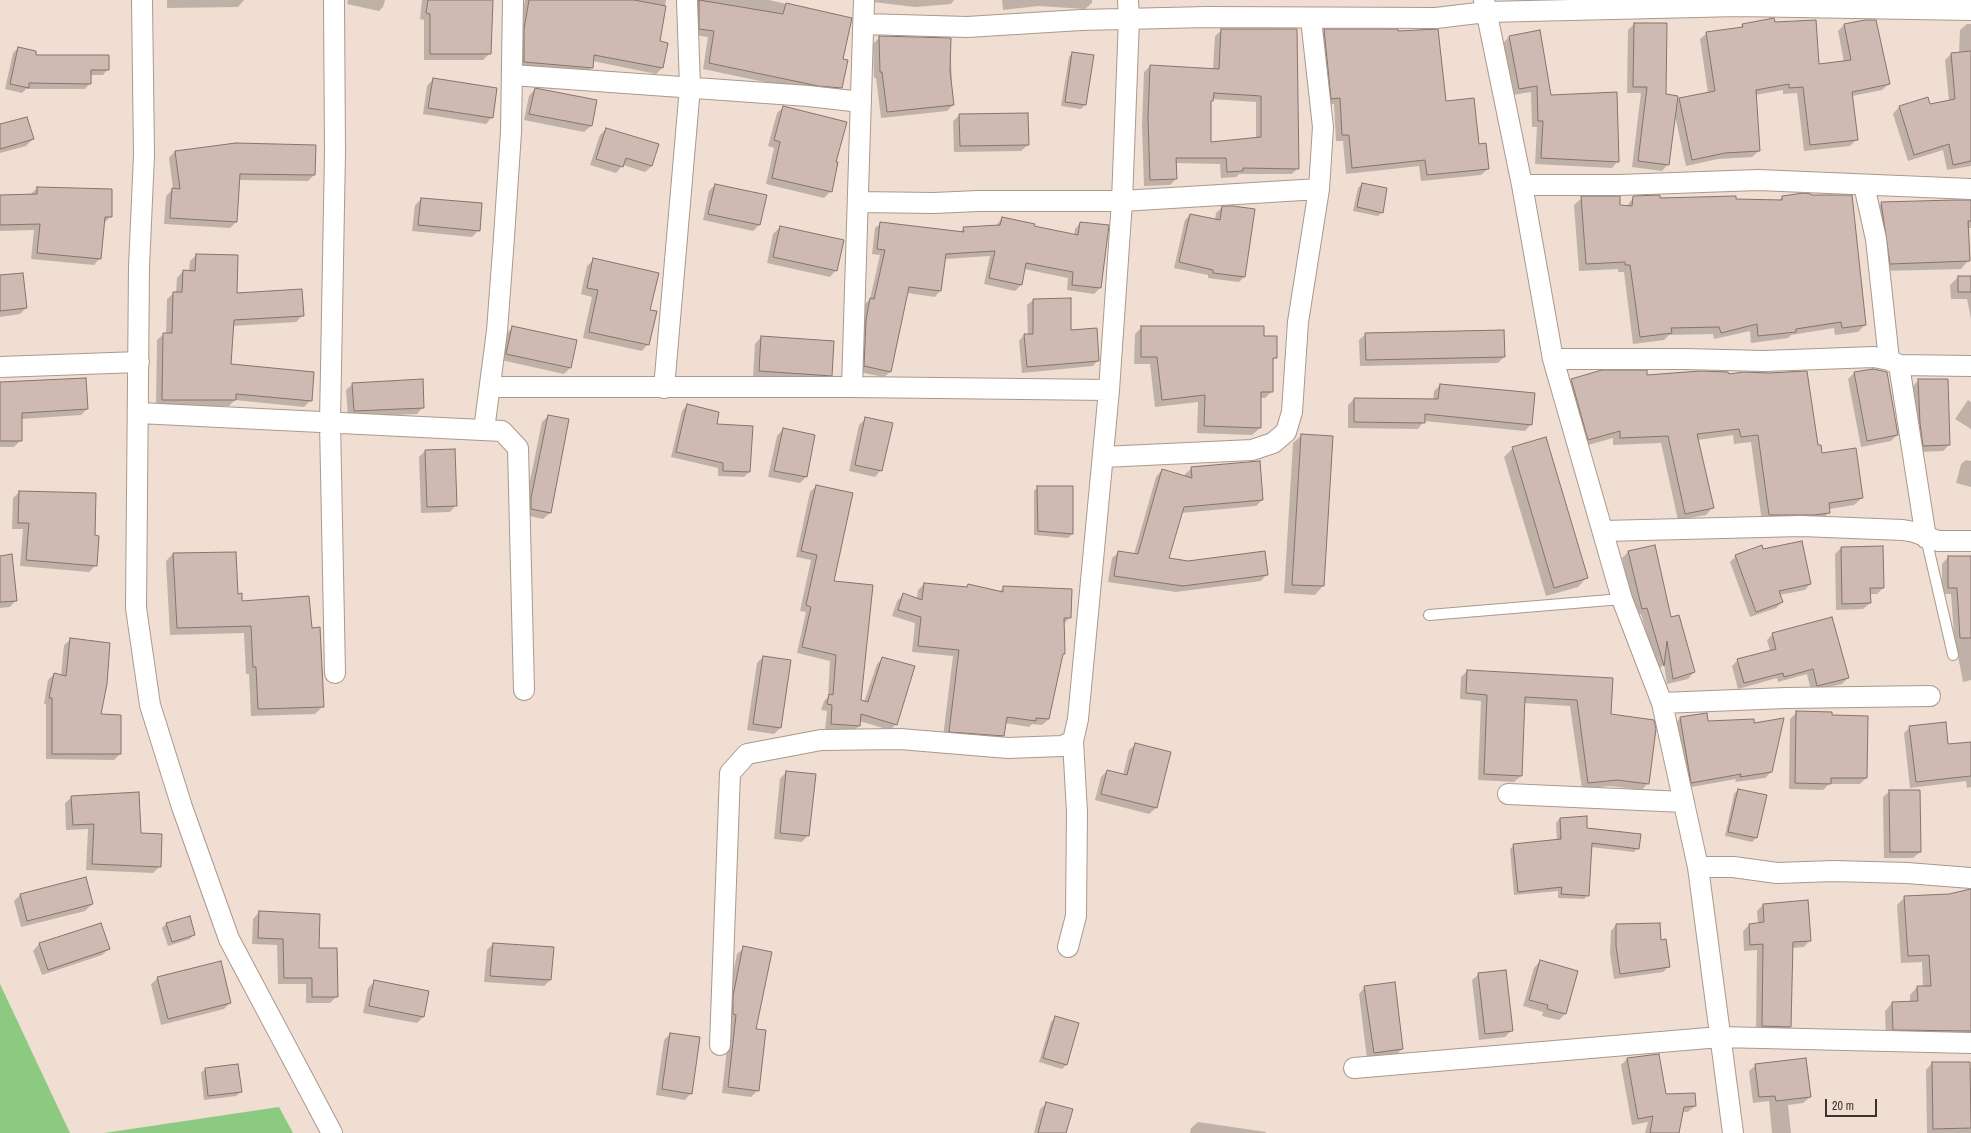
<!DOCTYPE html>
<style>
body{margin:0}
#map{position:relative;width:1971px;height:1133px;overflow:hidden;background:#efded1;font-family:"Archivo Narrow",sans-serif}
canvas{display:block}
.scale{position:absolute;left:1825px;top:1099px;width:52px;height:18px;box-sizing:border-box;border:2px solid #39322d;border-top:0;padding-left:5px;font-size:12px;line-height:14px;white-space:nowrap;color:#39322d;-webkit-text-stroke:3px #efded1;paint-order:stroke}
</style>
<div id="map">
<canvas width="1971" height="1133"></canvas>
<div class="scale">20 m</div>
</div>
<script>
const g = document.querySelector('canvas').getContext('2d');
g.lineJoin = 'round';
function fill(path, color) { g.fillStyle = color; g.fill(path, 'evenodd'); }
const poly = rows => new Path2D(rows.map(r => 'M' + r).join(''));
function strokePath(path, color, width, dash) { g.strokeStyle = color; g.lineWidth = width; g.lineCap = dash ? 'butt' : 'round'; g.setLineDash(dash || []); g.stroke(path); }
fill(poly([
 [0,984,70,1133,0,1133],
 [279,1107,293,1133,104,1133]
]), '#8dca81');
fill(poly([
 [167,0,244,0,238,7,167,8],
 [348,0,385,0,383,7,379,11,347,4],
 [422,0,492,0,490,53,483,60,424,60,424,20,420,19],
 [525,0,666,0,659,42,662,68,656,74,593,61,592,67,586,74,518,68,518,36],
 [694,0,769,0,851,19,842,60,841,88,834,94,812,92,703,69,708,37,693,35],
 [873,0,954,0,951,4,915,7,873,2],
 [1002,0,1092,0,1092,3,1085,9,1038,6,1003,10],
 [1865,21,1889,84,1882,90,1852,96,1857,139,1850,146,1804,151,1797,93,1783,94,1783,90,1755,95,1759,151,1752,157,1718,159,1686,166,1675,116,1668,164,1662,171,1632,167,1641,93,1627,93,1628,30,1634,24,1665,95,1677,102,1679,99,1708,93,1700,39,1707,33,1739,28,1743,25,1774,24,1818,65,1844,62,1838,31,1844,25],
 [1967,24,1971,24,1971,166,1947,170,1943,150,1908,161,1893,114,1899,107,1927,98,1929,105,1949,101,1945,60,1951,54,1959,53,1960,30],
 [1222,30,1296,100,1298,100,1298,168,1292,174,1239,174,1236,177,1221,178,1220,164,1176,163,1176,179,1170,185,1144,186,1142,125,1144,72,1150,66,1213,69,1215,36],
 [1212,99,1256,102,1256,138,1210,143,1210,103],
 [1324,30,1397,30,1445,102,1478,145,1488,169,1481,175,1421,181,1419,166,1346,174,1343,141,1336,141,1334,104,1325,105,1318,36],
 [880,37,950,39,953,105,947,111,881,118,876,78,874,78,873,44],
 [1509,37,1551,96,1618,161,1612,168,1535,164,1537,127,1532,127,1531,92,1512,95,1503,43],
 [18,48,34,56,108,69,103,75,90,75,90,83,85,89,26,89,22,93,5,89,13,53],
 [1073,53,1093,56,1085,105,1081,109,1061,106,1069,57],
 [433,79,492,117,486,124,423,114,427,86],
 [535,89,591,126,584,132,524,120,529,96],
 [784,107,834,162,831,191,824,198,766,184,774,148,768,146,777,113],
 [960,115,1028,145,1021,151,954,152,953,121],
 [0,125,33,139,26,146,0,153],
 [606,129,652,166,645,172,623,165,616,173,590,165,600,135],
 [315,146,314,175,308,181,238,180,236,222,230,228,164,224,166,196,173,189,169,158,175,151],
 [1362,184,1382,212,1378,216,1353,211,1358,188],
 [715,185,759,225,753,231,703,220,709,191],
 [37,188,111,216,104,223,100,258,94,265,31,259,34,230,0,231,0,196,31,194],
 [1634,197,1779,201,1782,197,1865,325,1858,332,1835,335,1834,328,1791,335,1788,338,1751,343,1750,331,1714,339,1713,334,1669,335,1664,340,1633,344,1624,272,1618,272,1618,269,1579,271,1574,205,1582,198,1626,207],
 [421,199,479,230,472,237,412,231,415,205],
 [1971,200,1971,228,1967,228,1968,261,1961,269,1883,271,1874,211,1882,203],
 [1222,207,1244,277,1239,282,1208,278,1208,275,1174,268,1185,220,1190,215,1215,220,1216,213],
 [1002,218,1033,227,1074,235,1075,229,1080,223,1100,288,1094,294,1067,290,1068,278,1024,269,1021,285,1015,291,984,284,990,256,945,259,940,291,935,297,907,293,890,372,884,377,859,372,860,326,865,304,870,299,880,255,872,254,875,228,881,223,959,233,964,228,996,226],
 [780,227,836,270,830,277,767,263,773,234],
 [196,255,236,294,303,315,296,322,232,326,230,365,311,400,304,407,235,400,229,406,156,406,157,340,164,334,166,334,167,299,174,293,176,293,177,278,183,271,189,272,190,261],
 [594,259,649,311,648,344,642,351,583,338,592,297,581,294,587,266],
 [22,274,26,308,20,314,0,317,0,276],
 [1958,277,1971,277,1971,319,1967,299,1951,299,1950,285],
 [1033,300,1070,331,1098,360,1093,366,1022,373,1019,341,1024,335,1028,335,1027,305],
 [1142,327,1276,357,1272,361,1272,391,1265,398,1260,398,1260,428,1252,435,1197,433,1198,402,1155,407,1150,364,1134,364,1135,334],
 [512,328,570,368,564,374,501,360,506,334],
 [1366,334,1504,357,1498,363,1360,366,1359,340],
 [761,337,831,375,825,381,753,377,755,344],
 [1873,370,1897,435,1891,441,1861,447,1848,379,1854,373],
 [1602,372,1646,376,1728,375,1817,447,1821,454,1862,498,1854,505,1829,509,1829,512,1822,520,1762,522,1751,442,1734,444,1733,435,1698,440,1713,507,1706,515,1678,520,1661,443,1613,445,1613,438,1581,447,1564,387,1571,380],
 [1919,380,1947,380,1949,445,1943,451,1917,452,1912,387],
 [0,382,87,409,81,415,21,419,21,440,14,447,0,447],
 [353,384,423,407,417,414,348,417,346,390],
 [1440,385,1531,424,1525,431,1424,421,1418,429,1348,428,1348,405,1354,399,1433,400,1434,391],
 [1968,400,1971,402,1971,429,1955,419],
 [687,405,715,425,752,427,749,472,744,477,718,476,718,468,671,457,682,411],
 [548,416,550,513,543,519,525,515,525,505,542,422],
 [865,419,881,470,875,477,849,471,859,425],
 [783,429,806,477,800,483,768,477,777,436],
 [1302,435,1332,437,1323,586,1315,595,1284,593,1293,443],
 [1513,448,1586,578,1578,587,1546,596,1504,457],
 [425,451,456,505,450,512,421,513,419,457],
 [1966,460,1971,461,1971,487,1956,483,1961,464],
 [1192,468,1262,500,1256,506,1181,513,1168,559,1267,574,1261,581,1176,592,1108,582,1112,558,1119,552,1134,554,1156,477,1162,470,1185,477,1185,474],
 [816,486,832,582,860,701,864,702,877,664,883,658,896,724,890,730,859,721,859,726,853,732,825,730,827,711,821,710,824,701,828,697,830,661,797,653,806,612,800,611,811,560,796,557,810,492],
 [1038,487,1072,487,1072,534,1068,538,1034,535,1034,491],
 [19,492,94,536,96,565,89,572,20,566,23,529,12,529,13,498],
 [1841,548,1883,588,1877,594,1869,594,1870,603,1863,609,1836,610,1835,554],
 [1763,550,1810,584,1805,590,1779,595,1782,602,1776,608,1750,617,1730,562,1736,556],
 [1628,552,1671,618,1694,672,1688,679,1667,684,1664,664,1657,671,1641,614,1635,615,1622,558],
 [173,554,237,595,241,602,311,629,322,707,315,714,251,716,249,674,246,674,244,633,170,635,166,561],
 [0,557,16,600,10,607,0,608],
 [1948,557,1971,557,1971,680,1963,682,1954,635,1951,594,1942,594,1942,564],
 [924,584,966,588,968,585,999,592,1004,587,1070,617,1064,624,1064,653,1062,656,1049,719,1042,725,1032,724,1029,727,1005,723,1003,736,997,742,943,737,953,656,912,652,915,623,892,616,897,601,903,595,917,599,918,590],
 [1773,634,1848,678,1842,684,1811,691,1807,674,1778,682,1777,678,1738,689,1732,666,1738,660,1770,651,1767,640],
 [70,640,100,715,120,754,114,760,46,759,46,704,44,704,48,680,54,674,61,676,64,645],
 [763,657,780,728,774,734,747,730,757,663],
 [1467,671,1612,679,1610,715,1648,783,1642,790,1610,786,1582,789,1570,706,1523,703,1521,776,1514,782,1478,780,1481,701,1460,699,1461,677],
 [1797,712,1831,716,1867,716,1866,778,1860,784,1829,784,1823,790,1789,789,1790,719],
 [1680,718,1707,722,1754,724,1771,772,1765,778,1735,782,1736,779,1686,788,1675,724],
 [1910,727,1947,745,1971,743,1971,787,1967,788,1966,781,1910,788,1904,733],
 [1136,744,1156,808,1149,814,1095,800,1101,777,1107,771,1123,775,1129,750],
 [786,772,808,835,802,842,774,839,780,779],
 [1738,790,1756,838,1752,842,1725,836,1734,794],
 [1890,791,1920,852,1913,858,1884,858,1883,797],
 [72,797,160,866,153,873,86,870,88,829,66,830,65,803],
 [1586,817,1586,829,1638,848,1634,852,1591,847,1588,895,1584,899,1558,898,1558,891,1514,895,1510,849,1514,845,1557,841,1556,823,1560,818],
 [1971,890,1971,1037,1886,1037,1885,1011,1892,1003,1910,1002,1910,995,1917,987,1923,987,1922,962,1901,963,1897,905,1905,897,1949,895],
 [20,895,92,904,85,911,21,927,14,901],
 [1763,905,1810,940,1804,947,1792,948,1790,1027,1784,1033,1756,1033,1757,950,1744,951,1743,931,1749,925,1758,924,1757,911],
 [259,912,318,949,337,996,330,1003,306,1003,306,984,278,984,277,945,252,944,253,919],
 [189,917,194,934,190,939,168,946,162,928,166,924],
 [100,924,109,949,102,955,42,975,33,951,39,944],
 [1616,925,1660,941,1669,966,1663,972,1614,979,1610,953,1611,931],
 [493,944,553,948,550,980,544,986,484,982,487,950],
 [744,948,758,1090,751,1097,722,1093,730,1021,727,1003,737,954],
 [1540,961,1577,972,1565,1014,1559,1020,1542,1016,1543,1012,1523,1006,1534,968],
 [1479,974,1512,1030,1505,1037,1479,1040,1472,980],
 [158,978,230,1003,224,1009,161,1025,151,984],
 [375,981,423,1017,417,1023,363,1013,368,988],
 [1365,987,1402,1049,1396,1055,1367,1059,1359,994],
 [1055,1018,1066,1065,1062,1069,1039,1062,1051,1022],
 [670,1034,691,1093,685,1100,656,1095,664,1040],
 [1627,1059,1666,1095,1695,1106,1688,1112,1682,1112,1677,1133,1645,1133,1648,1122,1632,1125,1621,1065],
 [1932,1063,1971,1068,1971,1133,1927,1133,1926,1070],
 [237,1065,241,1092,236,1096,204,1100,201,1073,205,1069],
 [1756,1065,1810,1097,1803,1103,1788,1105,1791,1133,1772,1133,1769,1101,1753,1103,1749,1071],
 [1047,1103,1065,1133,1034,1133,1040,1109],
 [1198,1122,1266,1132,1266,1133,1190,1133,1191,1128]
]), '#0003');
const building = poly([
 [428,0,493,0,491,54,430,54,430,14,426,13,428,0],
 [529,0,634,0,666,6,660,41,668,43,663,68,594,55,593,68,524,62,524,29,529,0],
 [699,0,783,14,786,3,852,18,843,59,848,60,842,88,818,86,709,63,714,31,699,29,699,0],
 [1774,18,1775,22,1816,20,1819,64,1851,60,1844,24,1865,20,1876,20,1890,84,1852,92,1858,140,1810,145,1803,87,1789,88,1789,84,1756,90,1760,151,1725,153,1692,160,1679,98,1715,91,1706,32,1743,27,1742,24,1774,18],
 [1634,23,1667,23,1666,94,1678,96,1669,165,1638,161,1647,87,1633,87,1634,23],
 [1221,29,1297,29,1299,169,1243,168,1243,171,1227,172,1226,158,1176,158,1177,179,1150,180,1148,119,1150,65,1219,69,1221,29],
 [1214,93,1261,96,1261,137,1211,142,1211,101,1213,101,1214,93],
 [1324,29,1398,29,1398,31,1438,29,1446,101,1474,98,1479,144,1486,143,1489,169,1427,175,1425,160,1352,168,1349,135,1342,135,1340,98,1331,99,1324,29],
 [1540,30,1551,95,1617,92,1619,162,1541,158,1543,121,1538,121,1537,86,1519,89,1509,36,1540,30],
 [879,36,951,38,950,71,954,105,887,112,882,72,880,72,879,36],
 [18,47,36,51,36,55,109,55,109,70,91,70,91,84,29,83,29,88,10,84,18,47],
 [1971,51,1971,161,1953,165,1949,144,1914,155,1899,106,1928,97,1930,104,1955,99,1951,53,1971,51],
 [1072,52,1094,55,1086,105,1065,102,1072,52],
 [433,78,497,88,493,118,428,108,433,78],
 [535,88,597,100,592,126,529,114,535,88],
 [783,106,847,122,836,162,838,162,832,192,772,178,780,142,774,140,783,106],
 [1028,113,1029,145,960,146,959,114,1028,113],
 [27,117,34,139,0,149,0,124,27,117],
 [606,128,659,144,652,166,626,158,623,167,596,159,606,128],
 [236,143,316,145,315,175,240,174,237,222,170,218,172,188,180,189,175,151,236,143],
 [1362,183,1387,188,1383,213,1357,207,1362,183],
 [715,184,767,195,760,225,708,214,715,184],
 [37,187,112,189,112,217,105,217,101,259,37,253,40,224,0,225,0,195,37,194,37,187],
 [1804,193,1811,194,1811,195,1852,195,1866,325,1842,328,1841,322,1796,329,1796,332,1758,336,1757,324,1721,333,1719,327,1671,328,1672,333,1640,337,1630,265,1625,265,1625,262,1586,264,1581,196,1620,196,1620,205,1632,206,1633,196,1660,195,1660,198,1736,196,1736,199,1782,200,1782,196,1804,193],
 [421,198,482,203,480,231,418,225,421,198],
 [1955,200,1971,200,1971,221,1968,221,1970,261,1890,264,1881,202,1955,200],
 [1222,206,1233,206,1255,209,1245,277,1213,273,1213,270,1179,262,1190,214,1220,220,1222,206],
 [1002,217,1035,224,1034,226,1078,235,1080,222,1109,225,1101,288,1072,285,1073,272,1026,263,1022,285,989,278,995,251,946,254,941,291,909,287,891,372,864,366,866,320,870,298,874,299,885,250,877,249,880,222,964,232,963,227,1000,225,1002,217],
 [780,226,844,240,837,271,773,257,780,226],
 [196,254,238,255,237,293,302,289,304,316,234,320,231,364,314,372,312,401,236,394,236,400,162,400,163,333,172,333,173,292,182,292,183,270,195,271,196,254],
 [593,258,659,273,650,310,657,311,649,345,589,332,598,290,587,288,593,258],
 [23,273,27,308,0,311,0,275,23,273],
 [1958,276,1971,276,1971,292,1958,292,1958,276],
 [1071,298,1071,330,1097,328,1099,361,1027,367,1024,334,1033,334,1033,299,1071,298],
 [512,326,577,340,571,368,506,354,512,326],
 [1141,326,1264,326,1264,336,1277,336,1277,358,1273,358,1273,392,1261,392,1261,428,1204,426,1205,395,1162,400,1157,357,1141,357,1141,326],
 [1504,330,1505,357,1366,360,1365,333,1504,330],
 [761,336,834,341,832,376,759,371,761,336],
 [1873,369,1887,372,1898,435,1867,441,1854,372,1873,369],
 [1602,370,1647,370,1647,375,1700,371,1728,372,1729,374,1744,372,1769,373,1807,371,1818,445,1821,445,1822,453,1856,448,1863,498,1829,503,1830,513,1814,515,1769,515,1758,435,1741,437,1739,429,1697,434,1714,508,1685,514,1668,436,1620,438,1620,431,1588,440,1571,379,1602,370],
 [86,378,88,409,22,413,22,441,0,441,0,382,86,378],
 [423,379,424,408,354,411,352,383,423,379],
 [1918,379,1948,379,1950,445,1923,446,1920,423,1918,379],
 [1440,384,1535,393,1532,425,1425,414,1425,423,1354,422,1354,398,1438,399,1440,384],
 [687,404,719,412,717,424,753,426,750,472,723,471,723,463,676,452,687,404],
 [548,415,569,419,551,513,531,509,531,498,548,415],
 [865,417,893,423,882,471,855,465,865,417],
 [783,428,815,435,807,477,774,471,783,428],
 [1301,434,1333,436,1324,586,1292,585,1301,434],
 [1546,437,1588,578,1554,588,1512,447,1546,437],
 [455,449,457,506,427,507,425,450,455,449],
 [1260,461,1263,500,1184,507,1169,558,1188,561,1265,551,1268,575,1183,586,1114,576,1118,551,1138,554,1162,469,1192,478,1191,467,1260,461],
 [816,485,853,493,834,581,873,585,861,700,868,702,882,657,915,666,897,725,861,714,860,726,831,724,832,705,827,704,829,694,833,695,836,655,802,647,811,607,806,605,817,555,801,551,816,485],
 [1037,486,1073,486,1073,534,1038,531,1037,486],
 [19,491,96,493,95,535,99,536,97,566,26,560,29,523,18,523,19,491],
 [1802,541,1811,584,1779,591,1783,602,1756,612,1735,555,1762,545,1763,549,1802,541],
 [1655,545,1671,617,1679,615,1695,672,1673,679,1667,641,1664,666,1647,608,1642,609,1628,551,1655,545],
 [1883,546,1884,588,1870,588,1871,603,1842,604,1841,547,1883,546],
 [236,552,238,594,242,593,242,601,309,596,312,628,320,627,324,707,258,709,256,667,253,667,251,626,177,628,173,553,236,552],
 [12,554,17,601,0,602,0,556,12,554],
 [1948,556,1971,556,1971,638,1960,638,1957,588,1948,588,1948,556],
 [924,583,967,587,968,584,1003,592,1003,586,1072,589,1071,618,1064,618,1065,654,1063,654,1049,719,1036,718,1036,721,1007,717,1004,736,949,732,959,650,918,646,921,617,898,610,903,593,922,600,924,583],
 [1832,617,1849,678,1817,686,1813,669,1784,677,1783,673,1744,683,1737,659,1776,649,1772,633,1832,617],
 [70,638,110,643,107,684,101,714,121,715,121,754,52,754,52,698,49,698,54,673,66,676,70,638],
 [763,656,791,660,781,728,753,724,763,656],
 [1467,670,1613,678,1611,714,1654,720,1656,729,1649,784,1617,780,1588,783,1577,700,1525,697,1522,776,1484,774,1487,695,1466,693,1467,670],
 [1796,711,1832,712,1832,715,1868,716,1867,778,1831,778,1831,784,1795,783,1796,711],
 [1707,713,1708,721,1754,719,1754,723,1784,718,1772,772,1740,777,1741,774,1691,783,1680,717,1707,713],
 [1946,722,1948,744,1971,742,1971,776,1916,782,1909,726,1946,722],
 [1135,743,1171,752,1157,808,1101,794,1107,770,1127,775,1135,743],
 [786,771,816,774,809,836,780,833,786,771],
 [1738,789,1767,795,1757,838,1728,832,1738,789],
 [1889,790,1920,790,1921,852,1890,852,1889,790],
 [139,792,141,833,162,834,161,867,92,864,94,824,73,825,71,796,139,792],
 [1587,816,1587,828,1641,834,1639,849,1592,843,1589,896,1561,894,1562,887,1518,892,1513,844,1561,839,1560,818,1587,816],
 [86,877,93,904,27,921,20,894,86,877],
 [1971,889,1971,1031,1893,1030,1892,1002,1918,1001,1917,986,1931,986,1929,955,1908,956,1904,896,1949,894,1971,889],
 [1808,900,1811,941,1793,942,1791,1027,1762,1026,1763,944,1750,945,1749,924,1764,922,1763,904,1808,900],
 [259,911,320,914,319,948,337,948,338,997,312,997,312,978,284,978,283,939,258,938,259,911],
 [190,916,195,935,172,942,166,923,190,916],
 [101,923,110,949,48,970,39,943,101,923],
 [1660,923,1661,940,1666,939,1670,967,1620,974,1616,946,1616,924,1660,923],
 [493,943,554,947,551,980,490,976,493,943],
 [743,946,772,952,756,1029,766,1030,759,1091,728,1087,736,1015,733,1014,733,996,743,946],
 [1540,960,1578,971,1566,1014,1547,1009,1548,1005,1529,1000,1540,960],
 [221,961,231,1003,168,1019,157,977,221,961],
 [1506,970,1513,1031,1485,1034,1478,973,1506,970],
 [374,980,429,991,424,1017,369,1006,374,980],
 [1395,982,1403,1049,1374,1053,1364,986,1395,982],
 [1055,1016,1079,1023,1067,1065,1043,1058,1055,1016],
 [670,1033,700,1037,692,1094,662,1089,670,1033],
 [1659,1054,1666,1094,1695,1093,1696,1106,1684,1107,1679,1133,1650,1133,1653,1116,1638,1119,1627,1058,1659,1054],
 [1806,1058,1811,1097,1776,1101,1775,1096,1759,1097,1755,1064,1806,1058],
 [1932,1062,1970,1062,1971,1128,1933,1129,1932,1062],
 [238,1064,242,1092,208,1096,205,1068,238,1064],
 [1046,1102,1073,1109,1066,1133,1038,1133,1046,1102]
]);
fill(building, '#cebab3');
strokePath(building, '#86736d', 1);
const service = poly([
 [1926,538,1953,655],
 [1429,615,1622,599]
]);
const minor = poly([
 [142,0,144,155,139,267,136,608,150,705,182,807,229,939,332,1133],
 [334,0,335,152,330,422,335,673],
 [1484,0,1522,185,1553,359,1622,599,1662,703,1698,867,1733,1133],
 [864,24,967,27,1081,20,1207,17,1436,18,1486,12,1739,6,1971,10],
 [512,75,808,96,861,102],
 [1522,185,1619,185,1758,180,1971,189],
 [1864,185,1876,239,1889,360],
 [858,202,934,203,978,201,1122,201,1319,189],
 [1553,359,1684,359,1764,361,1874,357,1889,360,1899,365,1971,366],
 [1899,365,1926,538],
 [0,367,139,362],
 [490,387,852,387,1109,390],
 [852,387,864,0],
 [664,388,690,87,687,0],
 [139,413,502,431,518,448,524,690],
 [484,430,497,331,504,237,511,132,513,0],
 [1103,457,1252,450,1273,443,1286,432,1292,412,1298,322,1319,189,1323,127,1311,19],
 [1604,531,1801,526,1903,530,1914,532,1938,541,1971,541],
 [1662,703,1786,698,1930,696],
 [1508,794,1684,802],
 [1698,867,1733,867,1777,873,1834,871,1907,873,1971,878],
 [1068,947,1076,916,1077,812,1073,741],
 [720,1045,730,773,747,754,821,740,900,739,1008,748,1062,746,1073,741,1078,719,1109,390,1122,201,1129,19,1128,0],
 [1354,1068,1720,1037,1971,1043]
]);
strokePath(service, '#aa998d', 12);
strokePath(minor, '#aa998d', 22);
strokePath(service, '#fff', 10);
strokePath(minor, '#fff', 20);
</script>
